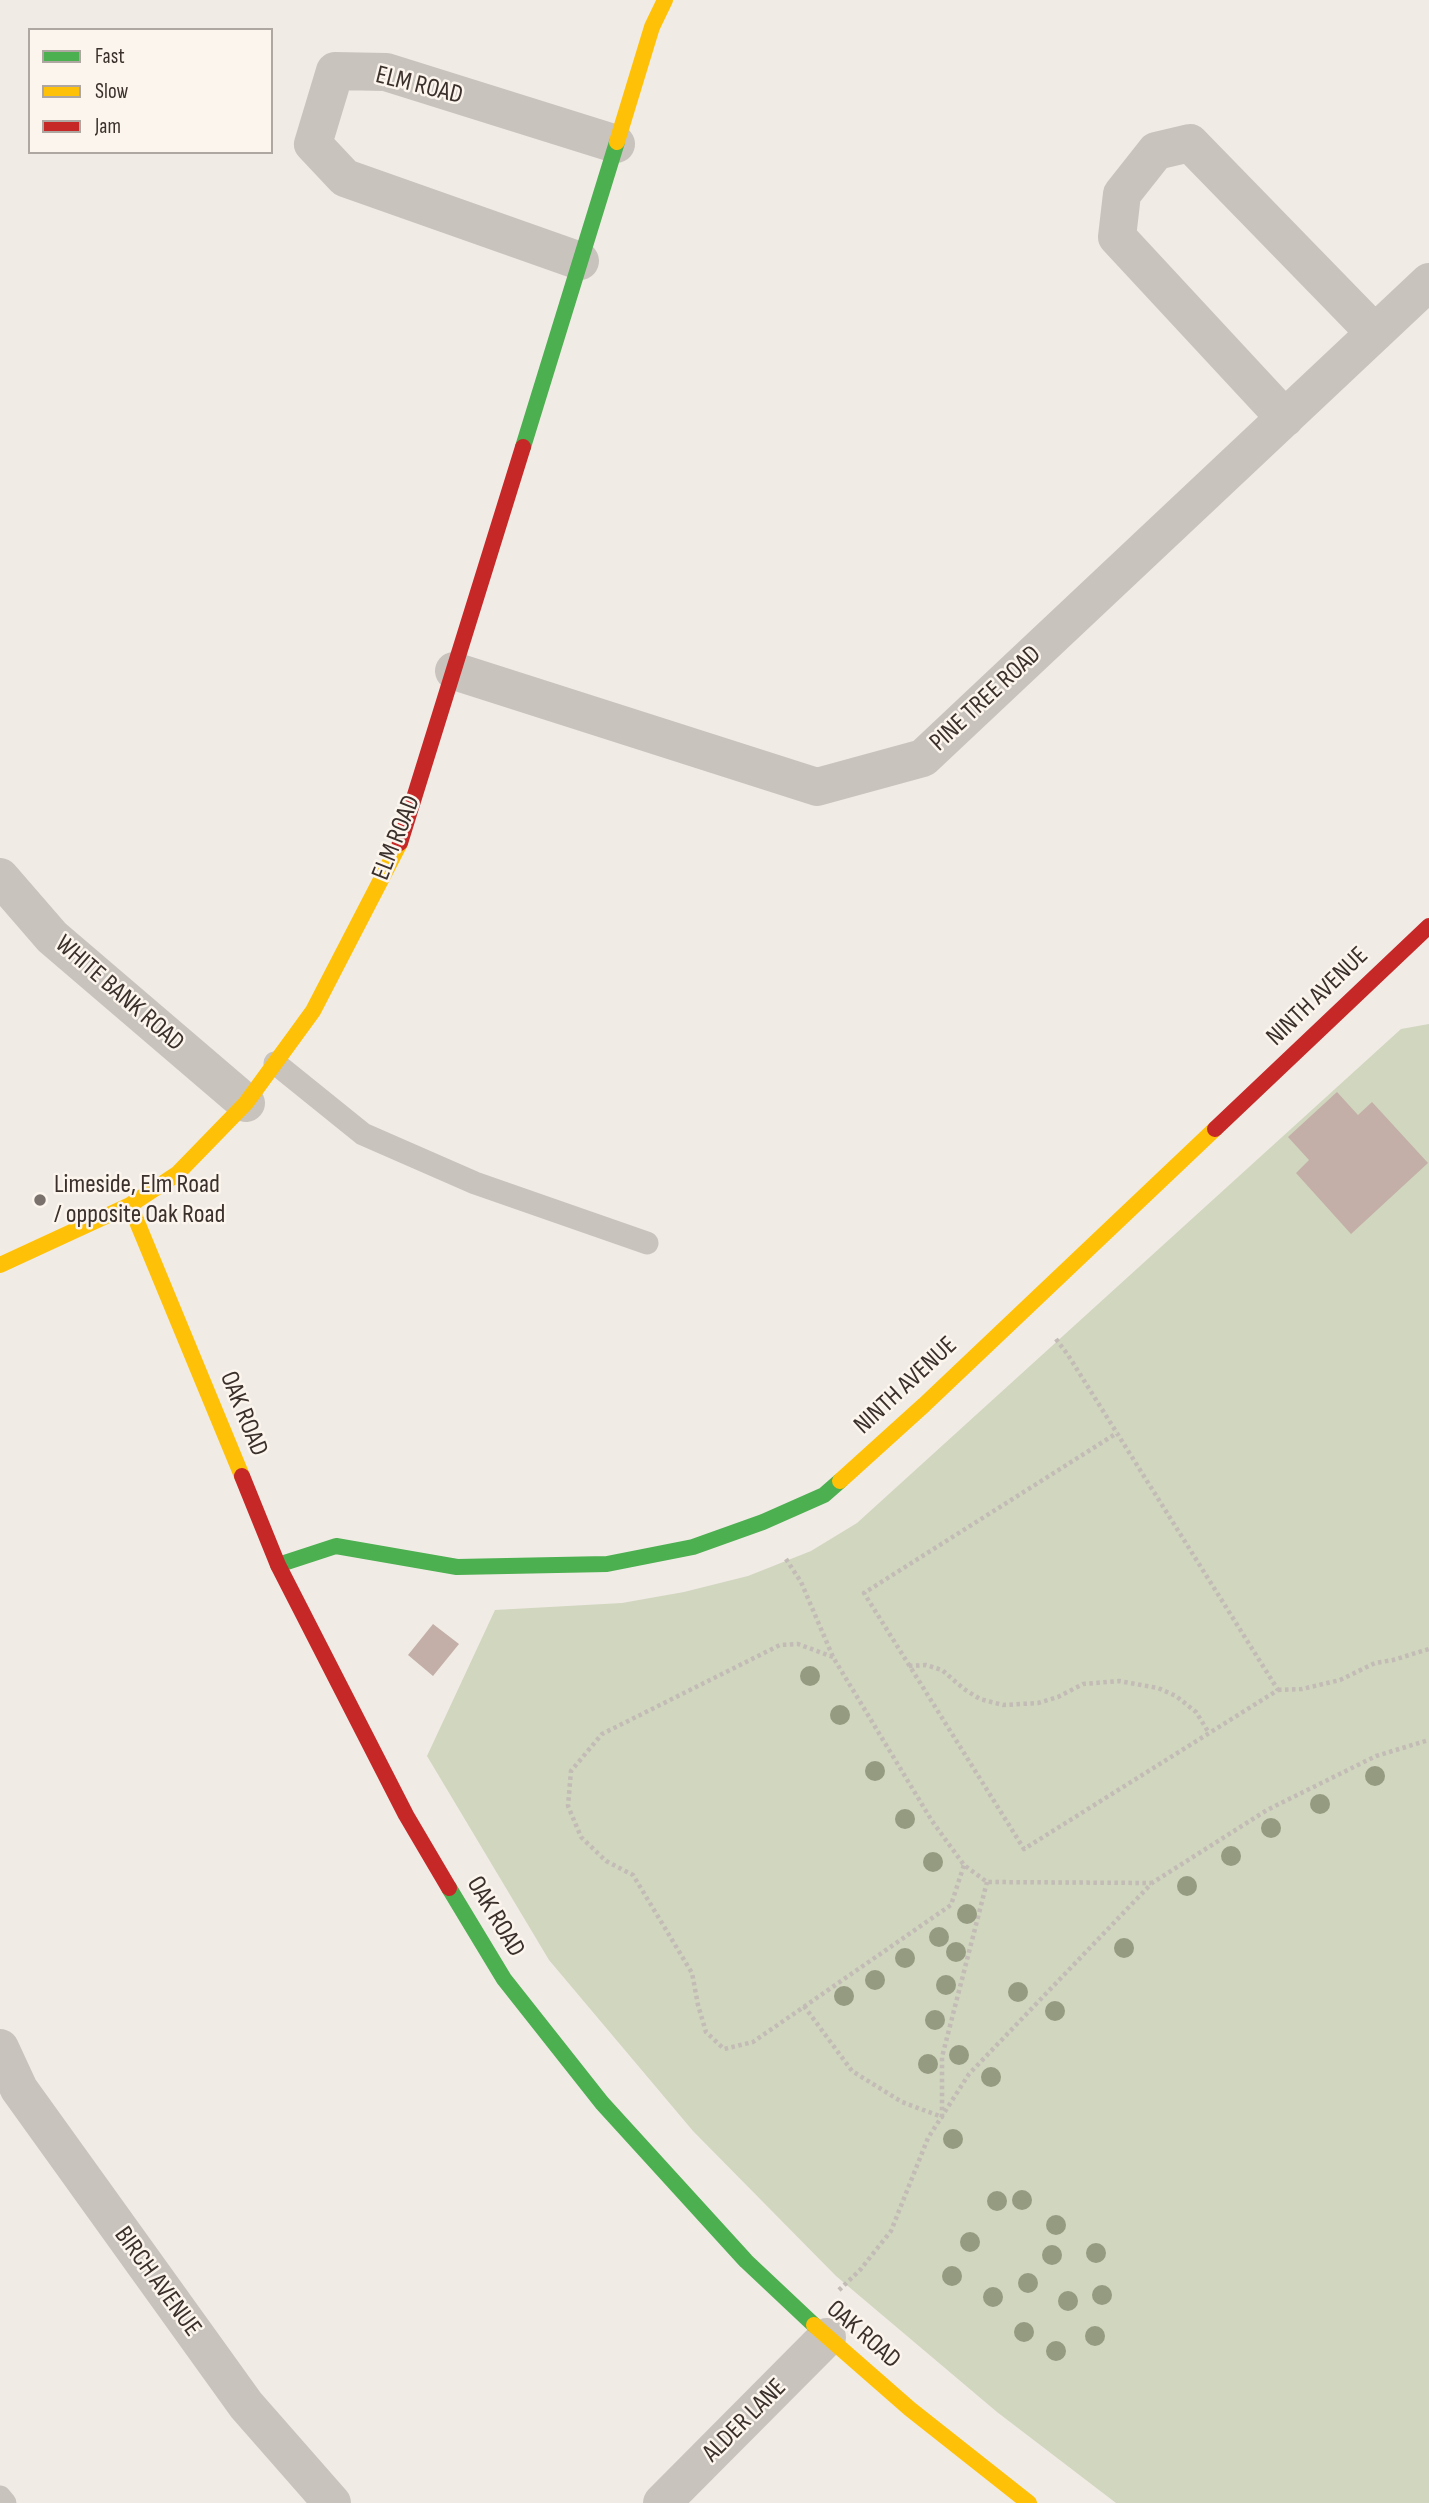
<!DOCTYPE html>
<style>
body{margin:0}
#map{position:relative;width:1429px;height:2503px;overflow:hidden;background:#f0ebe5;font-family:"Sofia Sans Condensed",sans-serif}
canvas{display:block}
.legend{position:absolute;left:28px;top:28px;width:245px;height:126px;box-sizing:border-box;background:#fbf5ee;border:2px solid #aea6a0;margin:0;padding:9px 12px;list-style:none;font-size:21px;color:#3b302b}
.legend li{display:flex;align-items:center;gap:14px;height:35px}
.legend b{width:35px;border:2px solid #aea6a0}
</style>
<div id="map">
<canvas width="1429" height="2503"></canvas>
<ul class="legend">
<li><b style="height:9px;background:#4caf50"></b>Fast</li>
<li><b style="height:9px;background:#ffc107"></b>Slow</li>
<li><b style="height:9px;background:#c62828"></b>Jam</li>
</ul>
</div>
<script>
const g = document.querySelector('canvas').getContext('2d');
g.lineJoin = 'round';
function fill(path, color) { g.fillStyle = color; g.fill(path, 'evenodd'); }
const poly = rows => new Path2D(rows.map(r => 'M' + r).join(''));
function strokePath(path, color, width, dash) { g.strokeStyle = color; g.lineWidth = width; g.lineCap = dash ? 'butt' : 'round'; g.setLineDash(dash || []); g.stroke(path); }
function label(font, color, halo, rows, align = 'center') {
  g.font = font + ' "Sofia Sans Condensed",sans-serif'; g.lineWidth = 5; g.setLineDash([]); g.textBaseline = 'middle'; g.strokeStyle = halo; g.fillStyle = color; for (const [text, x, y, turn = 0] of rows) {
    g.save(); g.translate(x, y); g.rotate((+turn || 0) * Math.PI / 180); g.textAlign = isNaN(turn) ? turn : align; if (halo) g.strokeText(text, 0, 0); g.fillText(text, 0, 0); g.restore();
  }
}
fill(poly([
 [1429,1024,1429,2503,1116,2503,997,2412,836,2276,693,2131,549,1960,427,1756,495,1610,622,1603,684,1592,748,1576,811,1551,857,1523,1401,1029]
]), '#d1d6bf');
fill(poly([
 [1337,1092,1358,1115,1372,1102,1428,1163,1351,1234,1296,1173,1309,1160,1288,1137],
 [433,1624,459,1644,433,1676,408,1655]
]), '#c3afa7');
strokePath(poly([
 [1056,1339,1068,1355,1278,1690,1024,1849,864,1593,1117,1433],
 [786,1559,801,1582,833,1657,932,1821,964,1865,987,1882,1151,1883],
 [833,1657,798,1644,780,1645,602,1734,571,1771,568,1806,581,1837,606,1861,633,1875,692,1973,698,2005,706,2032,724,2049,753,2042,951,1905,964,1865],
 [909,1666,926,1665,942,1670,964,1689,980,1699,1003,1705,1038,1703,1058,1697,1083,1684,1119,1681,1158,1688,1176,1696,1196,1712,1209,1733],
 [1278,1690,1302,1689,1340,1680,1375,1663,1393,1660,1429,1649],
 [804,2006,852,2071,902,2102,942,2117,942,2057,987,1882],
 [839,2290,860,2270,891,2231,928,2138,969,2074,1152,1883,1267,1810,1376,1756,1429,1740]
]), '#c2bbb6', 4.5, [3.5, 3.5]);
strokePath(poly([
 [275,1063,363,1134,475,1183,647,1243],
 [0,2497,5,2503]
]), '#c9c3be', 23);
strokePath(poly([
 [580,261,345,178,313,144,335,71,386,72,616,144],
 [1285,418,1117,237,1122,194,1156,151,1190,143,1375,333],
 [454,671,817,787,923,758,1429,282],
 [0,877,52,937,246,1103],
 [0,2048,19,2089,246,2405,332,2503],
 [662,2503,827,2337]
]), '#c9c3be', 38);
strokePath(poly([
 [523,447,617,142],
 [278,1565,336,1546,457,1567,607,1564,693,1547,763,1522,824,1495,840,1481],
 [449,1888,504,1979,602,2103,746,2261,814,2325]
]), '#4caf50', 16);
strokePath(poly([
 [617,142,652,27,665,0],
 [130,1205,242,1476],
 [0,1265,130,1205,177,1174,246,1103,313,1011,400,843],
 [840,1481,924,1405,1215,1129],
 [814,2325,910,2409,1029,2503]
]), '#ffc107', 16);
strokePath(poly([
 [400,843,523,447],
 [1215,1129,1429,926],
 [242,1476,278,1565,406,1815,449,1888]
]), '#c62828', 16);
g.fillStyle = '#959b80';
for (const [x, y] of [
 [810,1676],
 [840,1715],
 [875,1771],
 [1375,1776],
 [1320,1804],
 [905,1819],
 [1271,1828],
 [1231,1856],
 [933,1862],
 [1187,1886],
 [967,1914],
 [939,1937],
 [1124,1948],
 [956,1952],
 [905,1958],
 [875,1980],
 [946,1985],
 [1018,1992],
 [844,1996],
 [1055,2011],
 [935,2020],
 [959,2055],
 [928,2064],
 [991,2077],
 [953,2139],
 [1022,2200],
 [997,2201],
 [1056,2225],
 [970,2242],
 [1096,2253],
 [1052,2255],
 [952,2276],
 [1028,2283],
 [1102,2295],
 [993,2297],
 [1068,2301],
 [1024,2332],
 [1095,2336],
 [1056,2351]
]) { g.beginPath(); g.arc(x, y, 10, 0, 2 * Math.PI); g.fill(); }
for (const [x, y, r, color] of [
 [40,1200,7,"#7a716c"]
]) { const dot = new Path2D(); dot.arc(x, y, r, 0, 2 * Math.PI); g.fillStyle = color; g.fill(dot); strokePath(dot, '#fbf5ee', 2.5); }
label('26px', '#3b302b', '#fbf5ee', [
 ["ELM ROAD",419,86,14],
 ["PINE TREE ROAD",986,699,-43],
 ["ELM ROAD",397,838,-68],
 ["WHITE BANK ROAD",119,994,41],
 ["NINTH AVENUE",1318,997,-44],
 ["NINTH AVENUE",906,1386,-43],
 ["OAK ROAD",243,1414,68],
 ["OAK ROAD",495,1917,59],
 ["BIRCH AVENUE",157,2282,54],
 ["OAK ROAD",863,2335,41],
 ["ALDER LANE",745,2421,-45]
]);
label('26px', '#3b302b', '#fbf5ee', [
 ["Limeside, Elm Road",54,1185],
 ["/ opposite Oak Road",54,1215]
], 'left');
</script>
